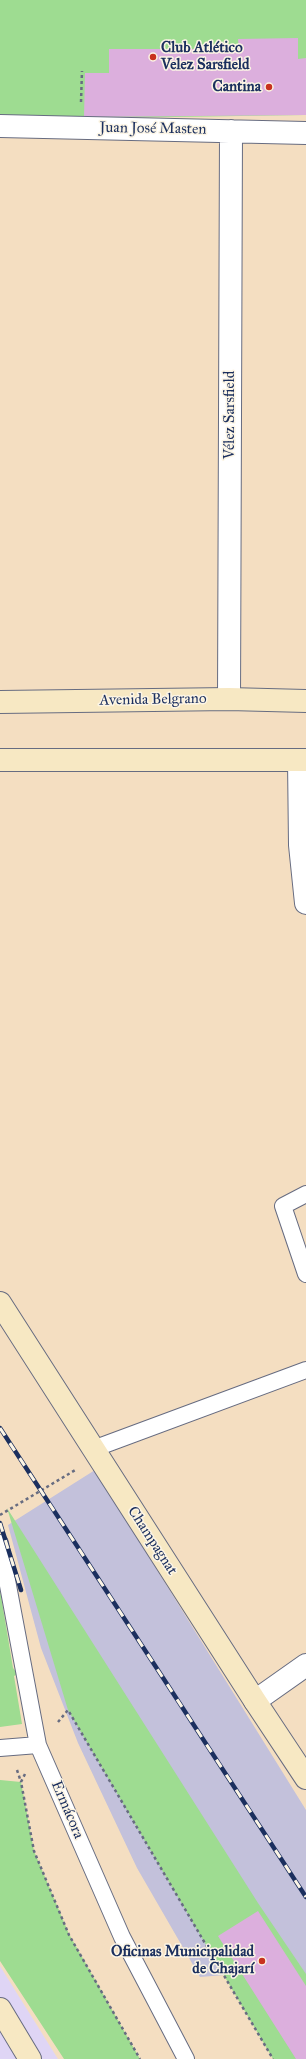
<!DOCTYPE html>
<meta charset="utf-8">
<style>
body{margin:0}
canvas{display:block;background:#f4dec1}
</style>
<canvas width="306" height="2059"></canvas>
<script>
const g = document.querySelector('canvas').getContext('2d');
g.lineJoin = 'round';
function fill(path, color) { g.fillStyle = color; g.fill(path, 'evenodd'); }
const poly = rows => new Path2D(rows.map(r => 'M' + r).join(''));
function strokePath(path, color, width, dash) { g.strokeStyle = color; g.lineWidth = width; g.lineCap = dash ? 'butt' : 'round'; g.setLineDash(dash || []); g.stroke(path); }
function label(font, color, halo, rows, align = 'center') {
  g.font = font + ' "IM FELL Great Primer",serif'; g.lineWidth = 3; g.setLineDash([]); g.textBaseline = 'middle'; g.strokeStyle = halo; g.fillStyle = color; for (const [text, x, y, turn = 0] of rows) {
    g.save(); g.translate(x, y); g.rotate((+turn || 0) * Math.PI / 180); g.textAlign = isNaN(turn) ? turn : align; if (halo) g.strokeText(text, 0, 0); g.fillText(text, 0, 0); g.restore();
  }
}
fill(poly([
 [0,1966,58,2059,0,2059]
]), '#dfd5f5');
fill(poly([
 [95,1470,306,1810,306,2059,237,1974,200,1977,137,1868,78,1743,41,1648,8,1525]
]), '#c3c1db');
fill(poly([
 [0,0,306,0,306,115,108,118,0,117],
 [7,1508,258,1903,306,1974,306,2059,273,2059,68,1710],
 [0,1590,13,1668,18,1674,14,1676,22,1724,0,1727],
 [0,1780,21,1782,34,1851,69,1934,140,2059,64,2059,0,1961]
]), '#9edc91');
fill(poly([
 [298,38,298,59,306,58,306,115,84,117,85,73,109,73,109,49,239,49,238,39],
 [258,1911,306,1986,306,2059,296,2059,218,1936]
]), '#dcafdd');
const lane = poly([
 [306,1194,283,1206,306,1274],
 [93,1449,306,1370],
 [0,1543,38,1745,122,1937,186,2059],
 [0,1748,38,1745]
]);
const street = poly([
 [0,126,306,133],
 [229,699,231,131],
 [299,760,300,845,306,903],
 [255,1701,306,1665]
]);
const secondary = poly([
 [0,702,229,699,306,701],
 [0,760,306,760],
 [0,1303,255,1701,306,1778],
 [0,2009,30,2059]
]);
strokePath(lane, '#676c81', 18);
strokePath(street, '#676c81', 24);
strokePath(secondary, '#676c81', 24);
strokePath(poly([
 [81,102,82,71],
 [0,1515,77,1469],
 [58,1722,68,1710,273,2059],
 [17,1770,21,1782],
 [25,1774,21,1782,34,1851,69,1935,140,2059]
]), '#676c81', 2.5, [3, 3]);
strokePath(lane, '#fff', 16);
strokePath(street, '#fff', 22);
strokePath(secondary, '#f7e8c3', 22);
const rail = poly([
 [0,1428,306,1897],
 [0,1523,21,1590]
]);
strokePath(rail, '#1b2f5e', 4.5);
strokePath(rail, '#fcf5e5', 3, [9]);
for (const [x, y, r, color] of [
 [153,57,4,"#c8321e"],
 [269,87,4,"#c8321e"],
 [262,1961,4,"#c8321e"]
]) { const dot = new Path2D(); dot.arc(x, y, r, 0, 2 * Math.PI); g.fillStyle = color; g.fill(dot); strokePath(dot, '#fcf5e5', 1.5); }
label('bold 15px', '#1b2f5e', '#fcf5e5', [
 ["Club Atlético",161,48,"left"],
 ["Velez Sarsfield",161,65,"left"],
 ["Cantina",261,87],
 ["Oficinas Municipalidad",254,1952],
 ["de Chajarí",254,1969]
], 'right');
label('15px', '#1b2f5e', '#fcf5e5', [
 ["Juan José Masten",153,129,1],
 ["Vélez Sarsfield",230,415,-90],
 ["Avenida Belgrano",153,700,-1],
 ["Champagnat",152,1541,57],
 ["Ermácora",67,1810,67]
]);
</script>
